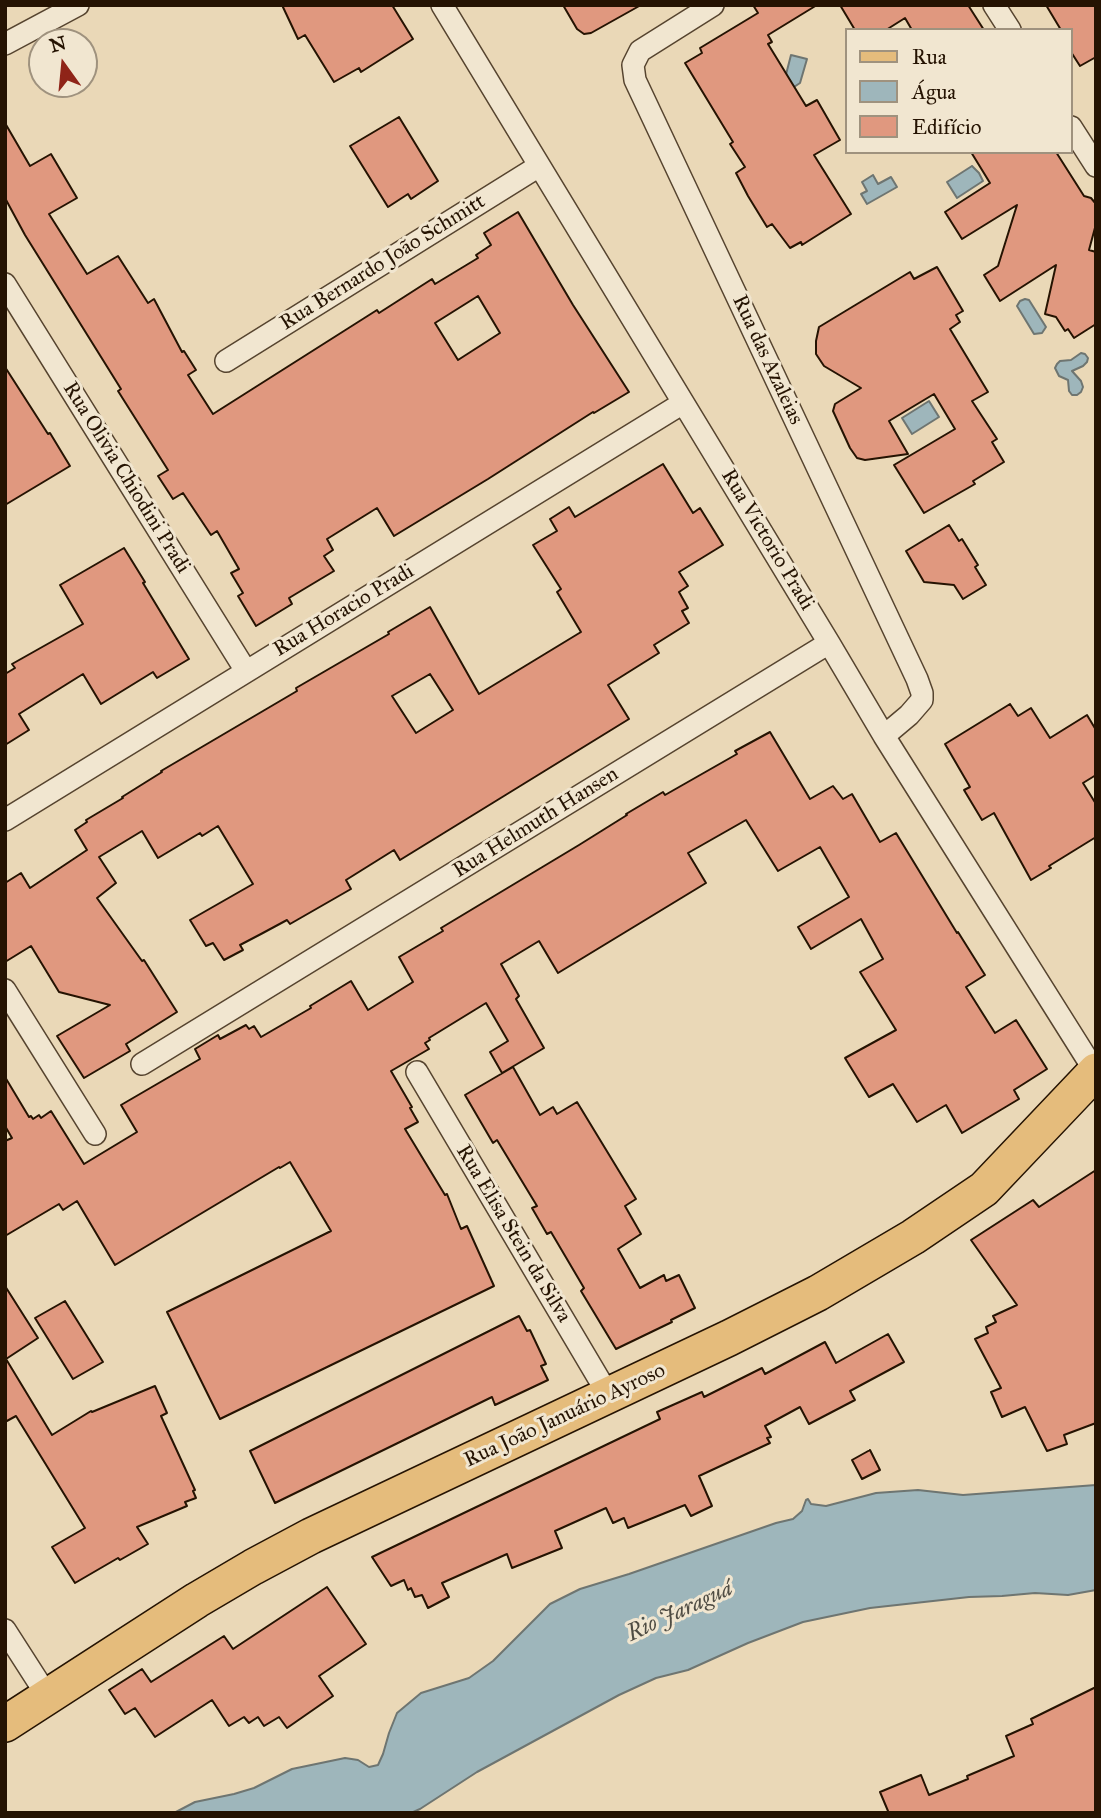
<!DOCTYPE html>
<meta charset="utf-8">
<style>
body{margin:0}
#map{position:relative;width:1101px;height:1818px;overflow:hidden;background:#ead8b7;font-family:"IM FELL Great Primer",serif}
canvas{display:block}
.frame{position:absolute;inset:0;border:7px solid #251302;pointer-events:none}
.legend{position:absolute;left:845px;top:28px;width:228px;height:126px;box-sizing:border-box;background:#f1e6d0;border:2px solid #9f927e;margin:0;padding:9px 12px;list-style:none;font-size:21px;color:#251302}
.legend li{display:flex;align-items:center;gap:14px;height:35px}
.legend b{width:35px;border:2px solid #9f927e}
.north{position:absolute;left:28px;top:28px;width:70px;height:70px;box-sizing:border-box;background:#f1e6d0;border:2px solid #9f927e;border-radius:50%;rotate:345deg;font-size:19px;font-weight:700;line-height:28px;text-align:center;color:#251302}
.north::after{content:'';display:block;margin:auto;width:24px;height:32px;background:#8f2418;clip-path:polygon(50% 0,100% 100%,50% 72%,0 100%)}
</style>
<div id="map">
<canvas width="1101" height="1818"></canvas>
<div class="frame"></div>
<ul class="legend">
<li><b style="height:9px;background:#e5bc7c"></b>Rua</li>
<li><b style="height:19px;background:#9eb6bb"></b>Água</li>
<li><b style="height:19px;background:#e0987f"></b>Edifício</li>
</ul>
<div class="north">N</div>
</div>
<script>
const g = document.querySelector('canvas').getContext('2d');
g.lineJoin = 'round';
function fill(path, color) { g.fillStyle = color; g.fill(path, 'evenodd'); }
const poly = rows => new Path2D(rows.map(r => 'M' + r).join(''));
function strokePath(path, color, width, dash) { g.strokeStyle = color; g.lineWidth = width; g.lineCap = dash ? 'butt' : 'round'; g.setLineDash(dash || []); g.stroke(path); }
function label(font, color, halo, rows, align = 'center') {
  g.font = font + ' "IM FELL Great Primer",serif'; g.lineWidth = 6; g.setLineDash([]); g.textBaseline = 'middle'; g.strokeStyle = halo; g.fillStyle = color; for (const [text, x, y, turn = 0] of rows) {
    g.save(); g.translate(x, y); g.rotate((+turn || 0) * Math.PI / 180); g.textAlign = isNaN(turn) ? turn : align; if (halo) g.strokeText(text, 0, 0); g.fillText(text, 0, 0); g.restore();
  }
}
const water = poly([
 [791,55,807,59,800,83,788,91,782,90,791,55],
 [972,166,979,173,983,181,957,198,947,182,972,166],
 [873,175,878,184,891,177,897,187,867,204,861,194,867,191,862,182,873,175],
 [1025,299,1029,300,1046,327,1042,333,1034,334,1017,306,1020,301,1025,299],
 [1081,353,1085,354,1088,358,1087,362,1083,366,1072,371,1081,381,1083,387,1081,392,1077,395,1072,395,1069,391,1068,380,1059,376,1055,368,1057,364,1060,361,1071,360,1081,353],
 [929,401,939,417,912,434,902,418,929,401],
 [1096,1485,1096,1590,1068,1595,1035,1593,1002,1596,969,1597,870,1608,803,1622,748,1643,688,1670,656,1678,619,1695,477,1772,420,1809,411,1813,174,1813,195,1802,234,1794,254,1788,292,1769,345,1758,358,1760,369,1767,378,1765,383,1754,389,1733,397,1713,421,1693,469,1678,493,1661,550,1604,580,1589,629,1574,776,1523,793,1519,802,1511,806,1500,808,1499,811,1504,826,1506,876,1493,918,1490,963,1495,1096,1485]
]);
fill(water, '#9eb6bb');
strokePath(water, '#6e7571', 2);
const building = poly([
 [282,5,392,5,413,39,361,72,359,68,334,82,305,35,298,39,282,5],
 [563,5,641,5,591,33,584,34,577,29,563,5],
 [753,5,817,5,768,35,772,42,768,44,806,106,817,100,840,140,814,155,851,214,802,245,801,242,790,248,772,224,767,227,748,196,736,173,745,167,730,144,733,142,685,63,702,53,700,48,758,13,753,5],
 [840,5,968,5,984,30,912,30,905,18,886,30,855,30,840,5],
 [1046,5,1096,5,1096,57,1080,66,1071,52,1071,30,1061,30,1046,5],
 [399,117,438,181,411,199,408,194,388,207,350,146,399,117],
 [5,123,30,166,51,154,77,198,49,214,87,274,118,256,148,303,154,299,182,352,184,351,196,370,188,375,213,414,377,310,379,313,432,279,435,284,478,258,476,255,491,245,484,233,518,212,573,305,629,392,594,413,593,412,488,479,394,536,377,508,327,539,333,550,324,556,334,571,289,598,292,604,256,626,238,596,243,593,231,573,239,569,217,531,211,535,183,493,173,499,158,476,168,470,118,391,121,389,25,235,5,198,5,123],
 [478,296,500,333,458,360,435,323,478,296],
 [971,152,1056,152,1084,196,1091,198,1096,204,1096,224,1089,250,1096,252,1096,324,1074,338,1068,329,1065,331,1056,317,1045,314,1056,265,1000,301,984,275,998,266,1017,205,962,239,945,212,990,183,971,152],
 [937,267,963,311,956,315,960,322,950,329,988,392,972,401,997,439,992,442,1004,462,973,481,975,484,924,513,894,465,955,429,934,394,889,421,908,454,865,460,857,458,850,448,833,411,835,404,861,388,824,366,816,354,816,341,819,327,910,272,914,279,937,267],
 [5,367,48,434,50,433,70,466,5,505,5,367],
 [663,464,693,513,700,508,723,545,679,572,688,586,679,592,688,608,682,611,689,623,654,645,659,653,608,685,629,719,400,860,394,850,346,880,351,889,290,924,287,920,261,934,240,945,243,950,224,960,213,943,206,946,190,920,253,884,218,826,202,836,200,833,158,858,142,831,99,857,116,883,97,898,142,961,144,960,177,1012,126,1044,130,1051,84,1078,57,1036,110,1005,59,992,31,946,5,962,5,883,21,873,30,888,87,850,75,830,87,822,86,820,123,798,122,797,162,772,161,771,297,691,296,688,389,634,388,632,430,607,479,694,581,632,557,592,561,589,533,545,557,531,550,519,569,507,575,517,663,464],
 [430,674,453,710,416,733,392,696,430,674],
 [949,525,959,541,962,539,978,565,975,567,986,585,963,599,954,585,924,582,906,551,949,525],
 [124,548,145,582,143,583,189,659,157,678,153,672,101,704,83,674,19,714,29,730,5,745,5,674,15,668,12,664,83,624,60,585,124,548],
 [1010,704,1018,716,1031,708,1050,738,1087,715,1096,730,1096,775,1083,783,1096,804,1096,837,1049,866,1051,868,1031,880,994,813,982,820,964,790,970,787,945,744,1010,704],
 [770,732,810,799,833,786,843,799,852,794,880,842,896,833,957,933,958,932,985,975,966,987,995,1033,1016,1020,1047,1069,1014,1090,1019,1099,962,1133,946,1105,917,1122,893,1084,869,1097,845,1058,896,1030,860,972,883,959,861,919,811,949,798,927,849,897,820,847,778,871,746,820,688,853,706,883,558,973,539,941,501,964,519,996,516,999,544,1048,502,1073,490,1052,508,1041,486,1003,429,1038,430,1040,425,1043,429,1049,391,1071,412,1107,410,1108,418,1122,405,1129,445,1195,447,1194,461,1229,467,1226,494,1286,220,1419,167,1312,331,1231,290,1162,280,1168,279,1167,115,1265,77,1201,63,1210,59,1204,5,1236,5,1141,12,1138,5,1126,5,1077,29,1117,31,1116,33,1119,39,1115,41,1118,51,1111,84,1164,137,1132,121,1105,200,1059,195,1049,218,1035,220,1039,246,1025,249,1029,254,1026,261,1037,311,1008,310,1006,351,981,368,1010,413,982,399,957,443,931,441,928,579,845,627,815,626,814,663,792,665,795,737,754,735,751,770,732],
 [513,1067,540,1115,553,1107,557,1114,577,1102,636,1199,625,1206,641,1234,618,1249,640,1288,664,1275,666,1281,679,1275,695,1308,671,1320,672,1322,616,1349,581,1291,584,1288,551,1232,547,1234,532,1208,537,1206,497,1140,493,1143,465,1095,513,1067],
 [1096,1170,1096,1423,1064,1435,1067,1444,1047,1451,1025,1407,1002,1417,991,1392,1001,1388,975,1339,988,1333,986,1327,996,1322,993,1316,1017,1305,971,1240,1033,1200,1039,1207,1096,1170],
 [5,1286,38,1338,6,1359,52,1435,91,1411,92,1412,155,1386,167,1413,161,1416,195,1490,193,1491,196,1498,185,1502,187,1506,137,1527,148,1544,120,1560,118,1558,75,1583,52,1547,85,1528,16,1416,5,1422,5,1286],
 [65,1301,103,1362,73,1379,35,1318,65,1301],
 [519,1316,527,1331,530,1330,546,1364,541,1366,548,1380,495,1405,492,1397,275,1503,250,1451,519,1316],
 [888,1334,904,1362,850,1391,855,1400,809,1424,800,1407,765,1426,771,1437,767,1438,770,1443,699,1476,712,1506,691,1516,685,1505,628,1528,624,1518,613,1523,606,1508,555,1531,562,1548,512,1568,507,1554,442,1583,449,1597,428,1608,422,1595,415,1597,411,1588,408,1590,404,1580,391,1586,372,1557,660,1419,657,1412,702,1392,704,1397,762,1368,765,1374,825,1342,836,1363,888,1334],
 [870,1450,880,1470,862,1479,852,1460,870,1450],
 [327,1587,366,1644,319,1676,333,1696,287,1728,279,1717,264,1726,258,1717,249,1723,244,1717,229,1726,212,1700,155,1737,135,1708,125,1714,109,1690,142,1669,151,1682,224,1636,233,1649,327,1587],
 [1096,1687,1096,1813,887,1813,888,1811,880,1792,921,1775,929,1795,968,1779,967,1776,1014,1756,1006,1736,1033,1724,1031,1719,1096,1687]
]);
fill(building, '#e0987f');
strokePath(building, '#251302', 2);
const street = poly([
 [442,5,829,643,884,736,1096,1073],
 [713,5,640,51,633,65,635,80,917,679,922,693,922,700,909,715,884,736],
 [994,5,1010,30],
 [5,44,78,5],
 [1071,127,1096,166],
 [5,284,246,671],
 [226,361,539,166],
 [5,820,683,403],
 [5,990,95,1134],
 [142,1064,829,643],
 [417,1072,609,1396],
 [5,1630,48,1697]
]);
const primary = poly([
 [5,1724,197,1600,253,1567,311,1536,729,1338,818,1293,913,1237,984,1189,1096,1071]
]);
strokePath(street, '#56442f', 24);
strokePath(primary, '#251302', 38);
strokePath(street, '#f1e6d0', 21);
strokePath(primary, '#e5bc7c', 35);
label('21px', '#251302', '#f1e6d0', [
 ["Rua Bernardo João Schmitt",383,263,-32],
 ["Rua das Azaleias",767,360,65],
 ["Rua Olivia Chiodini Pradi",126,478,58],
 ["Rua Victorio Pradi",767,540,59],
 ["Rua Horacio Pradi",344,611,-31],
 ["Rua Helmuth Hansen",536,823,-32],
 ["Rua Elisa Stein da Silva",513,1234,59],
 ["Rua João Januário Ayroso",565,1416,-25]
]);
label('italic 23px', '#4f4c43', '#f1e6d0', [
 ["Rio Jaraguá",680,1612,-25]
]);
</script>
